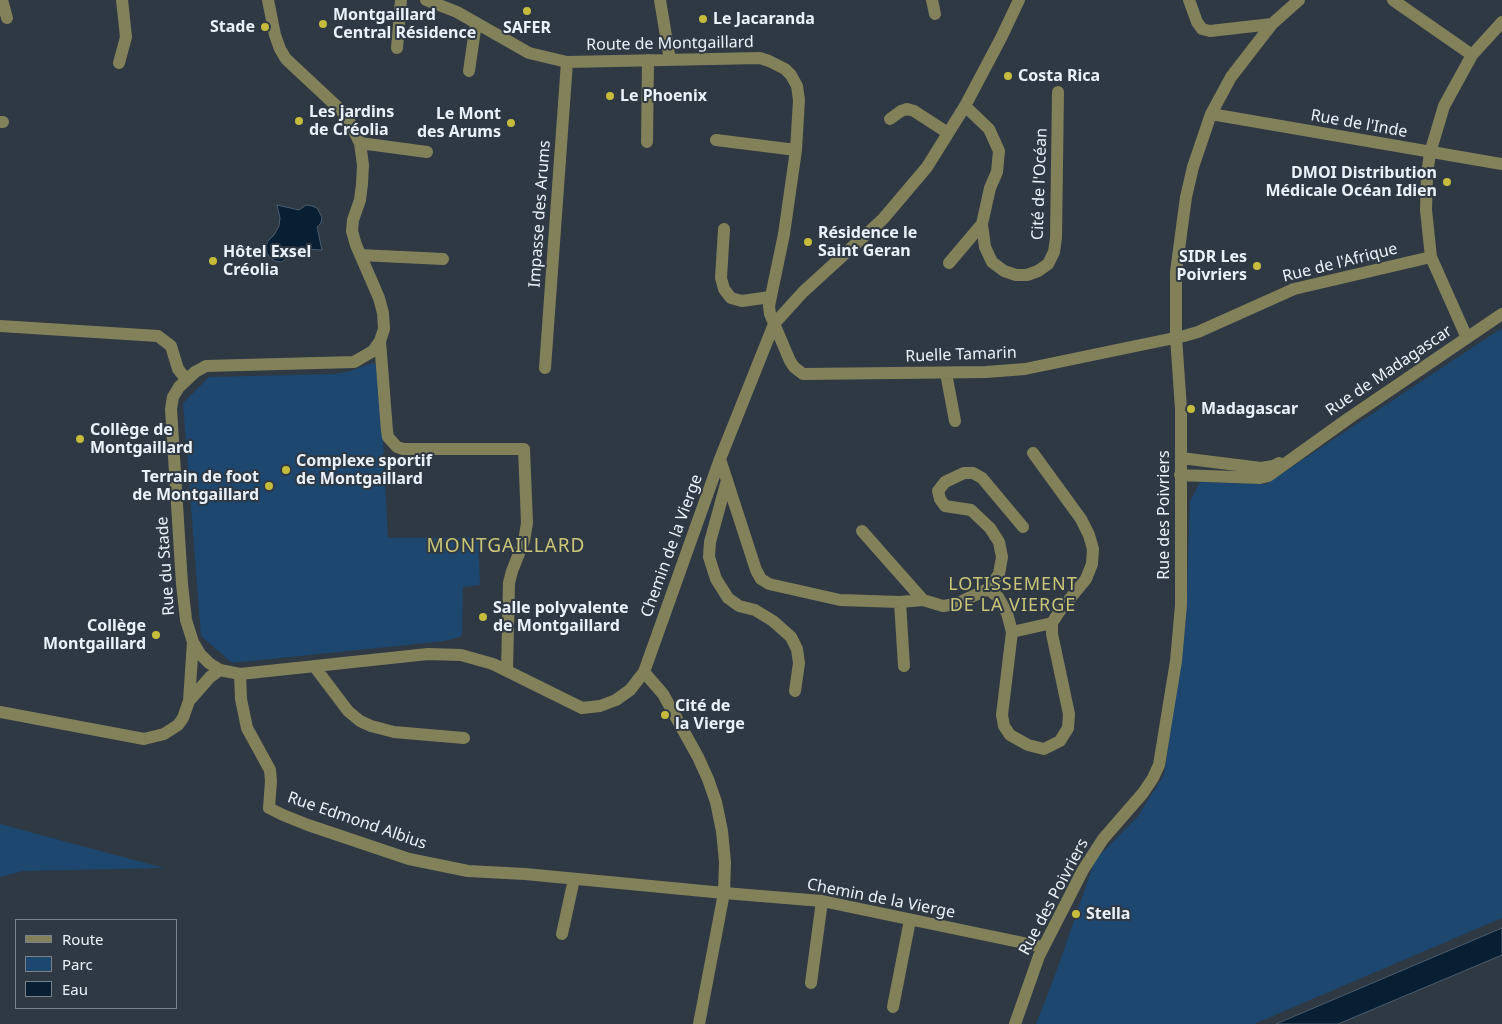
<!DOCTYPE html>
<meta charset="utf-8">
<style>
body{margin:0}
#map{position:relative;width:1502px;height:1024px;overflow:hidden;background:#2f3944;font-family:"Noto Sans",sans-serif}
canvas{display:block}
.legend{position:absolute;left:15px;top:919px;width:162px;height:90px;box-sizing:border-box;background:#2f3944;border:1px solid #7a838c;margin:0;padding:6px 9px;list-style:none;font-size:15px;color:#ebf1f8}
.legend li{display:flex;align-items:center;gap:10px;height:25px}
.legend b{width:25px;border:1px solid #7a838c}
</style>
<div id="map">
<canvas width="1502" height="1024"></canvas>
<ul class="legend">
<li><b style="height:6px;background:#838159"></b>Route</li>
<li><b style="height:14px;background:#1d476e"></b>Parc</li>
<li><b style="height:14px;background:#071e33"></b>Eau</li>
</ul>
</div>
<script>
const g = document.querySelector('canvas').getContext('2d');
g.lineJoin = 'round';
function fill(path, color) { g.fillStyle = color; g.fill(path, 'evenodd'); }
const poly = rows => new Path2D(rows.map(r => 'M' + r).join(''));
function strokePath(path, color, width, dash) { g.strokeStyle = color; g.lineWidth = width; g.lineCap = dash ? 'butt' : 'round'; g.setLineDash(dash || []); g.stroke(path); }
function label(font, color, halo, rows, align = 'center') {
  g.font = font + ' "Noto Sans",sans-serif'; g.lineWidth = 4; g.setLineDash([]); g.textBaseline = 'middle'; g.strokeStyle = halo; g.fillStyle = color; for (const [text, x, y, turn = 0] of rows) {
    g.save(); g.translate(x, y); g.rotate((+turn || 0) * Math.PI / 180); g.textAlign = isNaN(turn) ? turn : align; if (halo) g.strokeText(text, 0, 0); g.fillText(text, 0, 0); g.restore();
  }
}
fill(poly([
 [1502,328,1502,918,1254,1024,1036,1024,1058,967,1095,860,1138,816,1164,775,1186,622,1190,501,1200,482,1266,484],
 [373,363,379,367,388,538,478,537,480,585,463,587,462,636,445,641,232,663,201,636,183,403,209,377,334,374,351,371],
 [0,824,164,868,23,871,0,877]
]), '#1d476e');
const water = poly([
 [277,205,299,210,306,205,312,206,317,208,322,217,321,223,317,227,322,250,303,249,281,262,275,261,270,258,267,253,266,246,268,241,274,235,279,226,280,218,277,205],
 [1502,928,1502,955,1338,1024,1276,1024,1502,928]
]);
fill(water, '#071e33');
strokePath(water, '#4b5d6e', 1);
strokePath(poly([
 [2,0,7,18],
 [268,0,275,35,280,49,286,59,346,115,360,143,363,165,362,184,360,200,353,220,352,231,356,245,379,298,383,313,384,329,380,341,373,351,354,362,206,366,195,372,179,387,173,397,171,409,182,584,186,620,193,642,200,654,209,663,220,670,240,674,428,654,461,655,493,664,582,708,600,706,616,700,630,690,644,672,720,459,774,324,803,292,883,219,927,167,965,106,1001,38,1019,0],
 [426,0,457,12,529,53,567,62,760,58,769,61,785,69,791,75,797,86,799,100,796,150,784,234,769,306,770,314,790,361,794,367,803,374,986,372,1025,369,1184,336,1198,332,1294,289,1431,257],
 [660,0,670,60],
 [932,0,935,14],
 [1189,0,1197,22,1202,29,1210,31,1272,24],
 [1393,0,1472,55],
 [397,48,401,0],
 [119,63,126,37,122,0],
 [469,71,476,23],
 [965,106,989,129,999,151,997,172,990,188,982,224,985,247,992,262,1004,271,1016,275,1027,275,1038,271,1048,264,1054,252,1056,238,1058,92],
 [1211,114,1502,164],
 [890,119,901,111,907,109,914,111,948,133],
 [0,122,3,122],
 [716,140,796,150],
 [647,142,648,60],
 [360,143,427,152],
 [724,229,721,278,724,289,731,298,742,301,770,297],
 [360,255,443,259],
 [949,263,982,224],
 [0,326,158,336,171,346,178,369,186,379],
 [1467,338,1431,257,1426,210,1427,175,1430,153,1444,106,1472,55,1502,22],
 [380,341,387,431,388,437,397,447,403,449,524,449,527,523,524,541,512,571,509,583,507,671],
 [545,368,567,62],
 [946,373,955,421],
 [1181,458,1261,468,1273,466,1279,463],
 [720,459,756,570,761,579,769,584,840,600,900,602,923,600,943,606,956,604,988,589,999,574,1002,557,999,542,990,528,971,510,945,506,940,499,938,491,945,482,964,473,973,473,982,478,1023,527],
 [1180,475,1260,478,1268,476,1349,418,1502,314],
 [727,480,710,542,709,557,716,579,728,598,739,606,755,610,773,621,791,637,797,649,799,663,795,691],
 [862,531,923,600],
 [988,589,998,597,1007,613,1012,632,1002,715,1004,726,1010,735,1028,745,1044,749,1060,741,1068,728,1069,714,1052,634,1052,623,1059,612,1086,579,1092,564,1093,549,1089,535,1081,519,1033,453],
 [900,602,904,666],
 [1012,632,1052,623],
 [314,666,348,711,360,721,371,726,394,732,464,738],
 [644,672,663,694,698,757,708,779,716,802,722,831,725,862,724,893,822,901,1043,947],
 [240,674,241,699,247,728,270,770,271,781,269,808,283,815,308,825,409,859,468,871,525,874,724,893,699,1024],
 [189,701,210,677,220,670],
 [0,712,144,739,164,734,178,725,183,718,189,701,193,642],
 [562,934,574,879],
 [811,983,822,901],
 [893,1007,910,920],
 [1015,1024,1039,956,1083,870,1103,839,1143,793,1153,778,1159,765,1176,661,1181,605,1181,409,1176,337,1176,272,1186,197,1193,167,1211,114,1231,77,1272,24,1299,0]
]), '#838159', 12);
for (const [x, y, r, color] of [
 [527,11,5,"#c6bc3c"],
 [703,19,5,"#c6bc3c"],
 [323,24,5,"#c6bc3c"],
 [265,27,5,"#c6bc3c"],
 [1008,76,5,"#c6bc3c"],
 [610,96,5,"#c6bc3c"],
 [299,121,5,"#c6bc3c"],
 [511,123,5,"#c6bc3c"],
 [1447,182,5,"#c6bc3c"],
 [808,242,5,"#c6bc3c"],
 [213,261,5,"#c6bc3c"],
 [1257,266,5,"#c6bc3c"],
 [1191,409,5,"#c6bc3c"],
 [80,439,5,"#c6bc3c"],
 [286,470,5,"#c6bc3c"],
 [269,486,5,"#c6bc3c"],
 [483,617,5,"#c6bc3c"],
 [156,635,5,"#c6bc3c"],
 [665,715,5,"#c6bc3c"],
 [1076,914,5,"#c6bc3c"]
]) { const dot = new Path2D(); dot.arc(x, y, r, 0, 2 * Math.PI); g.fillStyle = color; g.fill(dot); strokePath(dot, '#2f3944', 2); }
label('bold 16px', '#ebf1f8', '#2f3944', [
 ["Montgaillard",333,15],
 ["Central Résidence",333,33],
 ["Le Jacaranda",713,19],
 ["Stade",255,27,"right"],
 ["SAFER",527,28,"center"],
 ["Costa Rica",1018,76],
 ["Le Phoenix",620,96],
 ["Les jardins",309,112],
 ["de Créolia",309,130],
 ["Le Mont",501,114,"right"],
 ["des Arums",501,132,"right"],
 ["DMOI Distribution",1437,173,"right"],
 ["Médicale Océan Idien",1437,191,"right"],
 ["Résidence le",818,233],
 ["Saint Geran",818,251],
 ["Hôtel Exsel",223,252],
 ["Créolia",223,270],
 ["SIDR Les",1247,257,"right"],
 ["Poivriers",1247,275,"right"],
 ["Madagascar",1201,409],
 ["Collège de",90,430],
 ["Montgaillard",90,448],
 ["Complexe sportif",296,461],
 ["de Montgaillard",296,479],
 ["Terrain de foot",259,477,"right"],
 ["de Montgaillard",259,495,"right"],
 ["Salle polyvalente",493,608],
 ["de Montgaillard",493,626],
 ["Collège",146,626,"right"],
 ["Montgaillard",146,644,"right"],
 ["Cité de",675,706],
 ["la Vierge",675,724],
 ["Stella",1086,914]
], 'left');
label('16px', '#ebf1f8', '#2f3944', [
 ["Route de Montgaillard",670,44,-1],
 ["Rue de l'Inde",1359,124,10],
 ["Cité de l'Océan",1040,184,-88],
 ["Impasse des Arums",540,214,-86],
 ["Rue de l'Afrique",1340,263,-14],
 ["Ruelle Tamarin",961,355,-2],
 ["Rue de Madagascar",1389,371,-34],
 ["Rue des Poivriers",1164,515,-90],
 ["Chemin de la Vierge",672,546,-70],
 ["Rue du Stade",166,566,-94],
 ["Rue Edmond Albius",357,821,19],
 ["Rue des Poivriers",1054,897,-62],
 ["Chemin de la Vierge",881,899,11]
]);
g.letterSpacing = '1px';
label('18px', '#cbc577', '#2f3944', [
 ["LOTISSEMENT",1013,585],
 ["DE LA VIERGE",1013,606]
]);
g.letterSpacing = '0px';
g.letterSpacing = '1px';
label('19px', '#cbc577', '#2f3944', [
 ["MONTGAILLARD",506,547]
]);
g.letterSpacing = '0px';
</script>
